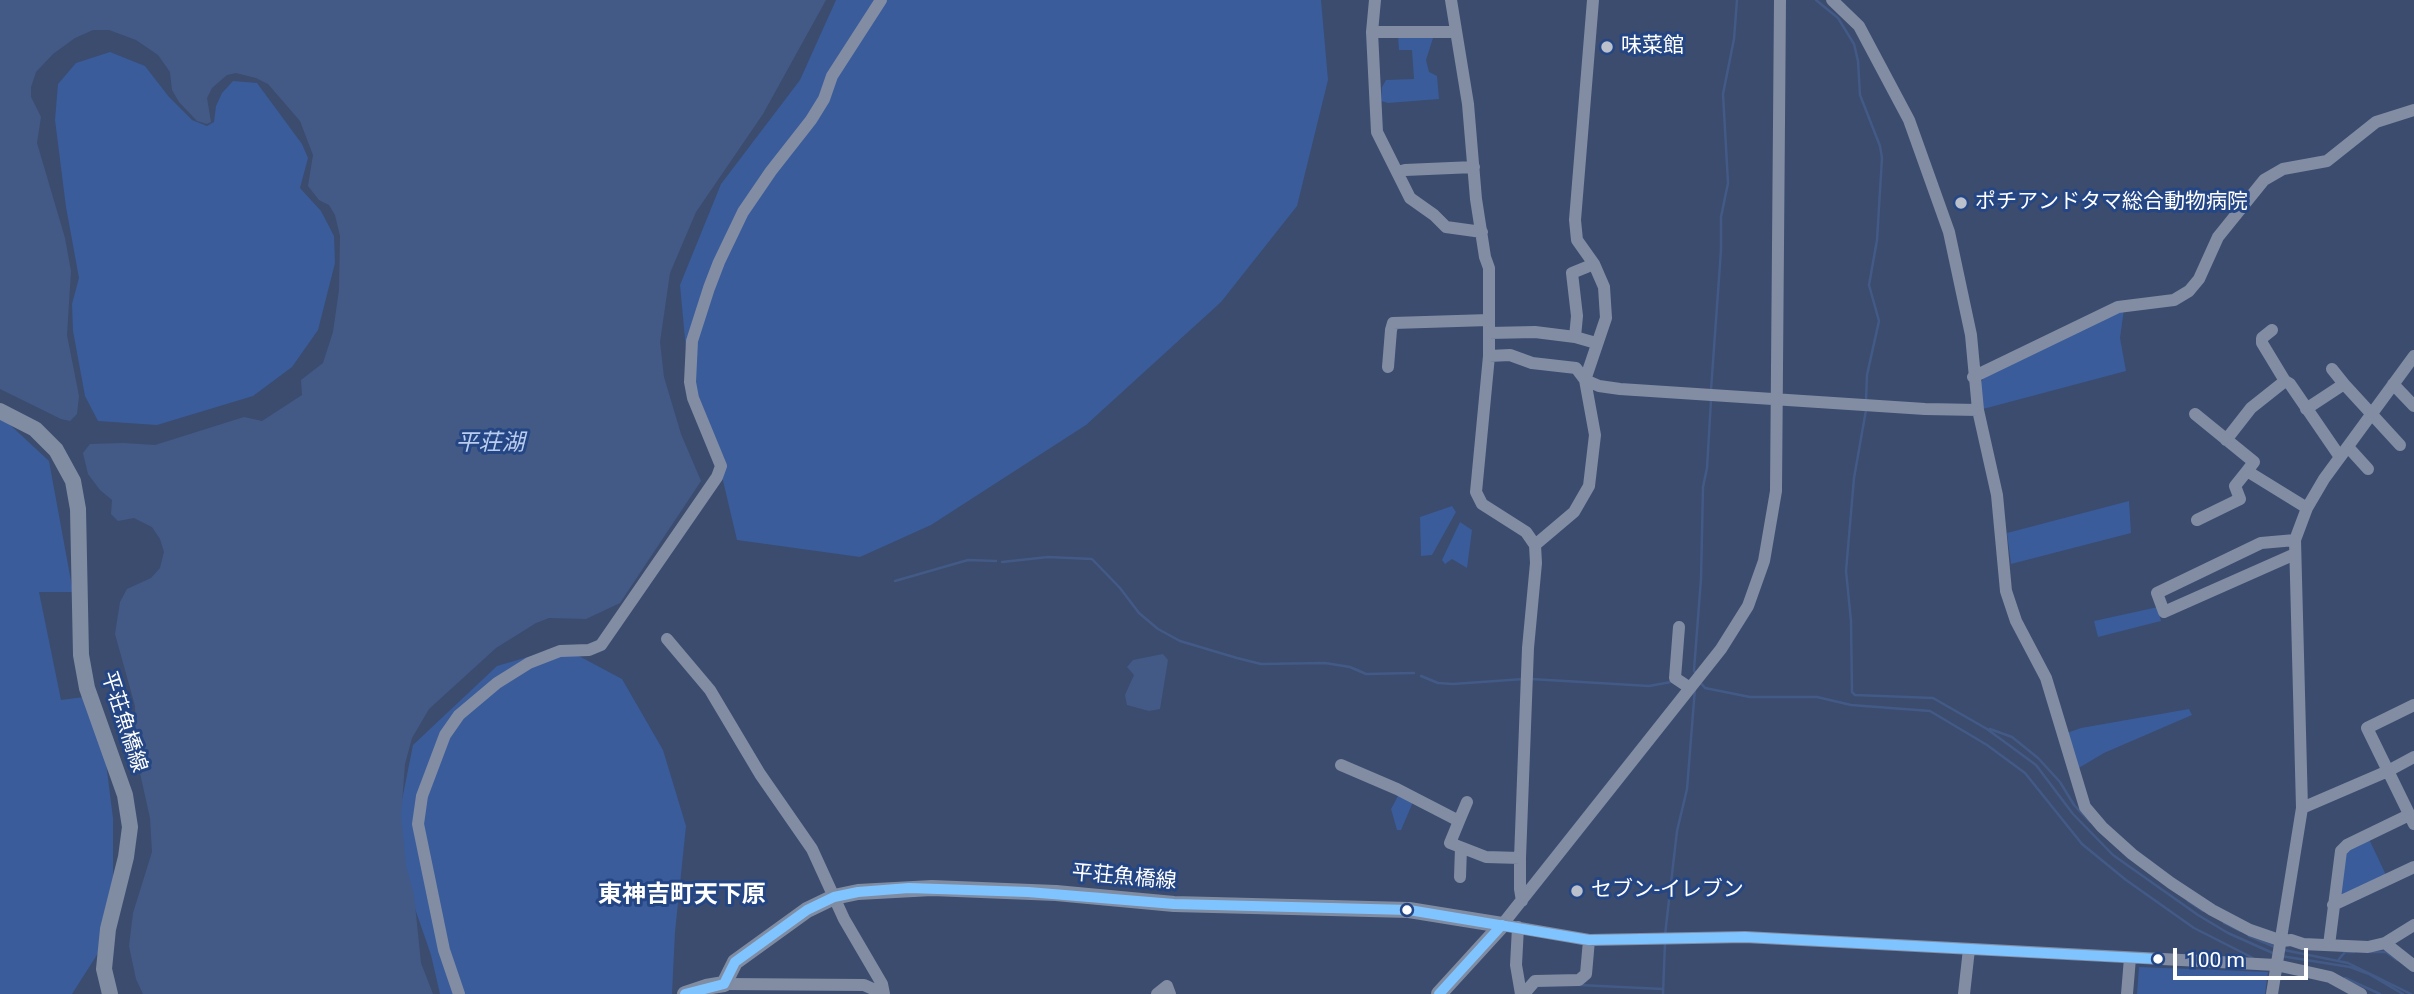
<!DOCTYPE html>
<meta charset="utf-8">
<style>
body{margin:0}
#map{position:relative;width:2414px;height:994px;overflow:hidden;background:#3b4c6e;font-family:Roboto,sans-serif}
canvas{display:block}
.scale{position:absolute;left:2173px;top:948px;width:135px;height:32px;box-sizing:border-box;border:4px solid #fff;border-top:0;padding-left:9px;font-size:21px;line-height:24px;white-space:nowrap;color:#fff;-webkit-text-stroke:5px #254684;paint-order:stroke}
</style>
<div id="map">
<canvas width="2414" height="994"></canvas>
<div class="scale">100 m</div>
</div>
<script>
const g = document.querySelector('canvas').getContext('2d');
g.lineJoin = 'round';
function fill(path, color) { g.fillStyle = color; g.fill(path, 'evenodd'); }
const poly = rows => new Path2D(rows.map(r => 'M' + r).join(''));
function strokePath(path, color, width, dash) { g.strokeStyle = color; g.lineWidth = width; g.lineCap = dash ? 'butt' : 'round'; g.setLineDash(dash || []); g.stroke(path); }
function label(font, color, halo, rows, align = 'center') {
  g.font = font + ' Roboto,"Noto Sans JP",sans-serif'; g.lineWidth = 6; g.setLineDash([]); g.textBaseline = 'middle'; g.strokeStyle = halo; g.fillStyle = color; for (const [text, x, y, turn = 0] of rows) {
    g.save(); g.translate(x, y); g.rotate((+turn || 0) * Math.PI / 180); g.textAlign = isNaN(turn) ? turn : align; if (halo) g.strokeText(text, 0, 0); g.fillText(text, 0, 0); g.restore();
  }
}
fill(poly([
 [836,0,1321,0,1328,80,1297,206,1221,302,1086,425,931,525,860,557,737,540,720,468,690,393,680,285,721,184,800,80],
 [1434,35,1426,60,1429,72,1437,76,1439,99,1388,103,1381,101,1382,87,1386,80,1414,79,1412,50,1399,50,1398,36],
 [110,52,145,66,169,97,192,120,207,126,214,122,216,106,222,93,233,81,257,83,302,144,308,158,300,188,321,211,334,236,335,263,318,330,292,367,253,396,157,425,98,421,85,396,73,331,72,304,79,278,66,207,55,120,58,84,76,63],
 [2124,309,2120,338,2126,371,1983,409,1979,386,1984,377],
 [0,420,7,422,49,461,73,592,39,592,61,700,84,697,103,739,113,818,113,889,102,947,72,994,0,994],
 [2129,501,2131,533,2011,564,2007,533],
 [1452,506,1456,512,1432,555,1421,556,1420,517],
 [1460,522,1472,530,1467,568,1452,559,1445,564,1442,560],
 [2158,607,2161,621,2098,637,2094,621],
 [562,647,622,679,663,750,686,826,675,932,672,994,440,994,431,955,393,845,413,745,497,666],
 [2189,709,2192,715,2104,753,2077,769,2067,733,2081,728],
 [1399,794,1413,802,1401,830,1397,830,1391,809],
 [2369,839,2386,875,2342,896,2338,895,2344,853],
 [2139,967,2268,972,2265,994,2137,994]
]), '#3a5c9a');
fill(poly([
 [0,0,826,0,763,114,696,212,670,273,660,342,664,377,681,434,701,481,620,603,586,619,549,618,536,623,496,648,429,709,412,738,405,764,401,816,406,866,414,895,421,963,433,994,143,994,136,979,129,946,133,913,152,852,150,818,136,755,135,706,115,634,120,602,127,589,151,578,160,568,164,552,160,539,152,527,134,518,118,521,111,514,112,500,100,490,88,474,83,453,90,444,123,443,155,445,244,417,262,421,302,395,301,380,323,363,333,332,339,290,340,236,335,215,329,205,319,200,308,186,313,155,300,121,268,84,256,78,236,73,227,75,212,88,207,98,211,122,207,124,197,121,179,102,172,90,170,72,158,55,136,40,109,30,93,30,75,38,53,54,36,72,31,87,31,97,41,117,37,143,65,238,71,271,67,335,79,396,77,414,70,421,61,419,0,389],
 [1163,654,1168,660,1160,709,1149,711,1127,705,1125,695,1134,675,1127,667,1133,660]
]), '#435a86');
strokePath(poly([
 [1816,0,1838,18,1854,44,1858,61,1860,95,1880,146,1882,158,1877,240,1869,285,1879,321,1867,375,1866,400],
 [1711,390,1721,250,1721,217,1728,183,1723,94,1734,39,1737,0],
 [1866,410,1854,478,1846,571,1851,621,1852,692,1855,695,1933,698,1987,729,2036,765,2073,814,2113,855,2198,915,2228,933,2275,954],
 [1002,562,1048,557,1092,559,1120,588,1139,613,1158,629,1180,641,1237,658,1261,664,1325,663,1350,667,1366,674,1414,673],
 [895,581,968,560,996,561],
 [1696,675,1694,670,1701,579,1703,487,1707,468,1711,400],
 [1421,676,1438,683,1453,684,1524,679],
 [1531,679,1649,686,1671,682],
 [1699,681,1705,688,1750,697,1817,697,1851,705,1930,711,1987,745,2025,773,2082,844,2126,880,2194,928,2253,958],
 [1990,729,2012,737,2038,758,2060,782,2074,805,2090,822],
 [2188,901,2203,911],
 [2224,923,2240,931],
 [1665,935,1677,831,1687,789,1695,688],
 [2249,936,2275,947],
 [2284,950,2348,963,2411,994],
 [2371,952,2386,952,2397,960],
 [2281,956,2350,967,2369,974,2403,994],
 [2339,959,2345,952,2354,952],
 [2345,978,2380,994],
 [1579,985,1663,989],
 [1663,994,1665,942]
]), '#435a86', 2.5);
strokePath(poly([
 [1375,0,1372,32,1377,132,1410,198,1434,215,1446,227,1482,232],
 [1451,0,1468,104,1476,199,1485,257,1489,268,1489,356,1476,492,1482,504,1526,532,1535,545,1536,563,1528,648,1520,858,1520,889,1522,901],
 [1832,0,1859,26,1909,120,1949,232,1971,335,1978,410,1997,495,2006,591,2016,621,2046,678,2085,807,2102,827,2132,854,2171,883,2212,910,2250,930,2282,941,2291,940,2303,944,2368,947,2385,943,2414,925],
 [1372,32,1456,32],
 [1398,172,1405,170,1474,167],
 [2272,330,2262,338,2262,343,2285,381,2290,384,2340,457],
 [1489,333,1535,332,1575,337,1596,343],
 [1575,337,1577,316,1572,273,1594,264],
 [1489,356,1510,355,1532,363,1576,368,1585,380,1599,386,1620,389,1925,409,1978,410],
 [1388,367,1391,330,1393,323,1489,320],
 [2332,369,2344,384],
 [1973,377,2118,307,2174,300,2189,291,2199,279,2218,237,2264,180,2283,169,2327,161,2376,122,2414,110],
 [2393,384,2414,406],
 [2306,409,2344,384,2400,445],
 [2195,414,2254,462,2247,471],
 [2226,440,2251,408,2285,381],
 [2348,447,2368,469],
 [2197,520,2240,499,2235,486,2247,471,2307,508],
 [2295,540,2261,543,2157,593,2164,612,2295,554],
 [1535,545,1574,512,1589,486,1595,435,1585,380,1606,318,1604,287,1594,264,1577,240,1575,220,1593,0],
 [1679,627,1675,678,1690,688],
 [667,639,710,690,760,774,812,849,844,919,882,984,884,994],
 [2414,705,2367,728,2414,824],
 [1341,765,1397,789,1459,821,1450,843,1486,857,1520,858],
 [2302,808,2388,771,2414,757],
 [1459,821,1467,802],
 [1460,877,1461,848],
 [2333,905,2414,867],
 [1502,925,1721,649,1748,606,1764,561,1776,491,1780,0],
 [1502,925,1589,940,1745,937,2276,965,2330,977,2361,994],
 [1518,927,1516,965,1521,994],
 [2385,943,2414,966],
 [2329,945,2341,851,2347,845,2409,815],
 [724,984,864,985,884,994],
 [459,994,444,950,418,824,422,796,445,735,459,715,497,683,529,663,560,651,589,650,601,645,717,477,721,466,693,398,690,382,692,341,709,288,719,262,743,212,771,171,811,120,824,99,832,76,881,0],
 [1157,994,1167,986,1170,994],
 [1524,994,1535,981,1579,980,1586,974,1589,940],
 [1964,994,1969,949],
 [2127,994,2130,958],
 [2272,994,2302,808,2295,540,2307,508,2324,479,2414,356]
]), '#828da4', 12);
strokePath(poly([
 [0,411,35,429,56,450,73,481,78,509,81,655,87,688,125,795,130,827,126,857,108,929,104,969,110,994],
 [685,994,706,987,724,984,735,962,807,910,834,897,858,892,932,888,1056,893,1174,904,1409,910,1502,925],
 [1439,994,1502,925]
]), '#808ca2', 16);
strokePath(poly([
 [685,994,724,984,735,962,807,910,834,897,858,892,909,888,1028,892,1174,904,1409,910,1589,940,1745,937,2158,959],
 [1439,994,1502,925]
]), '#80c4ff', 10);
for (const [x, y, r, color] of [
 [1607,47,7,"#bac0cc"],
 [1961,203,7,"#bac0cc"],
 [1577,891,7,"#bac0cc"],
 [1407,910,6,"#fff"],
 [2158,959,6,"#fff"]
]) { const dot = new Path2D(); dot.arc(x, y, r, 0, 2 * Math.PI); g.fillStyle = color; g.fill(dot); strokePath(dot, '#254684', 2.5); }
label('21px', '#fff', '#254684', [
 ["味菜館",1621,47],
 ["ポチアンドタマ総合動物病院",1975,203],
 ["セブン-イレブン",1591,891]
], 'left');
label('21px', '#fff', '#254684', [
 ["平荘魚橋線",123,722,72],
 ["平荘魚橋線",1124,878,5]
]);
label('italic 23px', '#bacdef', '#254684', [
 ["平荘湖",490,444]
]);
label('bold 24px', '#fff', '#254684', [
 ["東神吉町天下原",682,896]
]);
</script>
